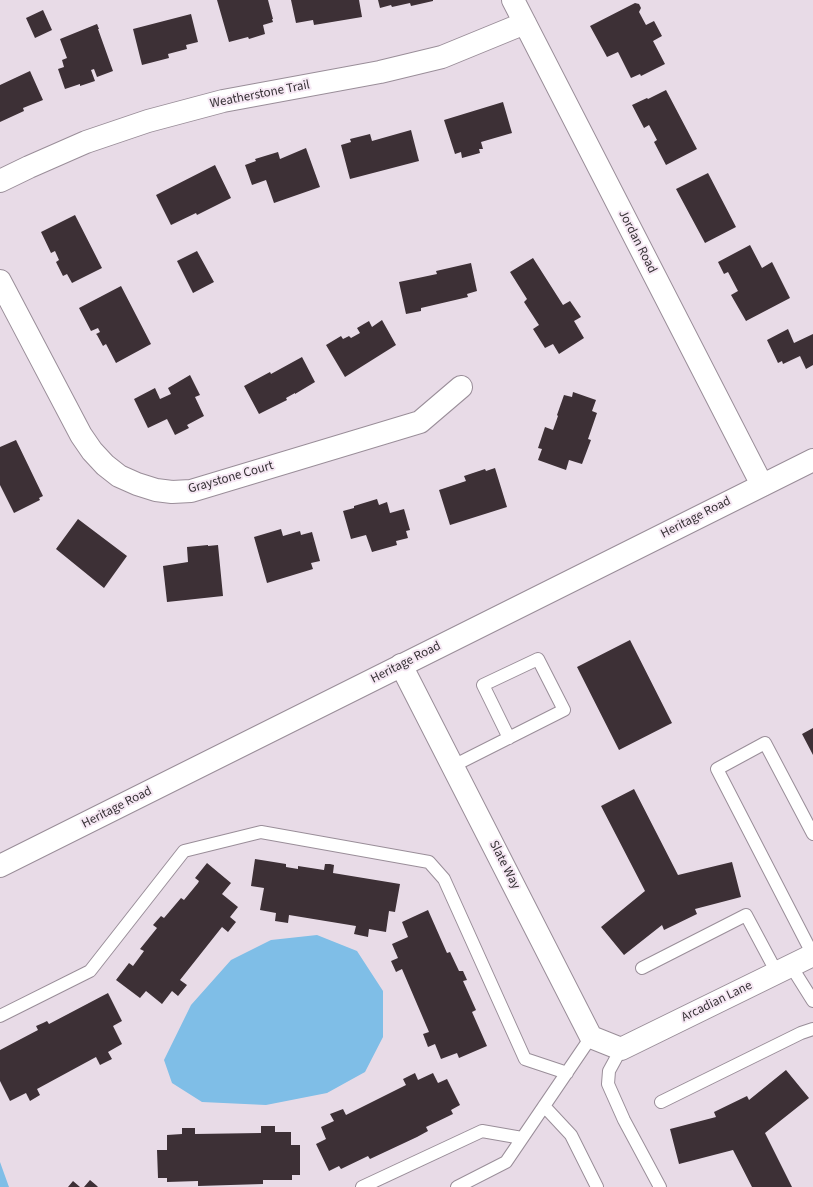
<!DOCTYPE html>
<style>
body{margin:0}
canvas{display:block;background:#e8dbe7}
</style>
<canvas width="813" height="1187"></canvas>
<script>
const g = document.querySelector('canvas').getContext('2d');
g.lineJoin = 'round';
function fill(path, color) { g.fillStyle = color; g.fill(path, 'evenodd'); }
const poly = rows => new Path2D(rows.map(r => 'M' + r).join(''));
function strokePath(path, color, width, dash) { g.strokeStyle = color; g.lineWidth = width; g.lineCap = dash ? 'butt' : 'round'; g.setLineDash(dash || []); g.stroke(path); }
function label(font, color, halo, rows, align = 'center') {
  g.font = font + ' "Source Sans 3",sans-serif'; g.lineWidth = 4; g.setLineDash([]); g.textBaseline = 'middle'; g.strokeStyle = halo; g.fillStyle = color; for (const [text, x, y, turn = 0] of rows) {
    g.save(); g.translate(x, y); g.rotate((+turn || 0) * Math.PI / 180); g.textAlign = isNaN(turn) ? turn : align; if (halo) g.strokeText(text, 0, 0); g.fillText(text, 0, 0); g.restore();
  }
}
fill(poly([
 [317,935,357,951,383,991,383,1037,365,1072,327,1093,266,1105,202,1102,172,1083,164,1060,191,1005,231,960,271,940],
 [0,1162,9,1187,0,1187]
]), '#7fbee7');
fill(poly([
 [217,0,268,0,273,19,272,19,273,22,263,25,265,34,249,39,248,37,229,42],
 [291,0,359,0,362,17,314,25,313,20,296,23],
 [378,0,433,0,433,1,411,6,410,3,392,7,391,5,380,8],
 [635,3,639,4,641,8,639,12,646,25,654,21,662,36,653,41,665,64,641,76,640,74,631,78,618,52,607,57,590,26],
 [43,10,52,30,35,38,26,18],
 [191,14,198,42,186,45,187,49,168,54,169,58,142,65,133,29],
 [97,24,99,29,98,29,113,71,97,77,94,69,91,70,95,81,80,86,80,84,65,89,58,69,64,67,62,60,67,58,60,39],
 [30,71,43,100,23,108,24,111,0,122,0,85],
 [666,90,697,149,666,165,654,142,657,140,649,125,644,128,632,105,647,98,648,99],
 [503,102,512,133,481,142,483,149,479,149,480,153,462,158,461,152,455,154,444,120],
 [411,130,419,161,350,179,341,145,351,142,350,139,370,134,372,141],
 [306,148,320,187,274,203,266,180,252,185,245,165,256,161,255,159,278,152,280,159],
 [215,165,231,198,197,215,196,213,171,225,156,195],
 [708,173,736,227,705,243,676,189],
 [75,215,102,268,72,283,67,274,63,276,56,262,59,260,55,251,51,253,41,232],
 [750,245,762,268,772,262,790,298,746,321,731,295,738,291,728,272,724,274,718,262],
 [197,251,214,282,193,293,177,261],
 [533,258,563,305,570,301,581,317,574,321,584,338,559,354,553,344,545,348,533,329,539,325,524,302,527,299,510,272],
 [471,263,477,291,467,294,468,297,421,308,421,311,406,314,399,282,437,274,436,271],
 [121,286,151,344,116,363,106,344,103,346,97,335,96,334,100,332,98,328,91,331,79,308],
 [382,320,396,345,345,377,326,345,341,336,343,339,349,336,351,338,360,333,357,328,369,321,372,327],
 [788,329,794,343,813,334,813,365,806,369,800,356,783,364,782,361,778,363,767,340],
 [302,357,315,382,295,394,295,393,286,398,287,400,259,414,244,386,270,372,271,374],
 [190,375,200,395,195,397,204,416,187,425,189,428,175,435,167,419,148,428,134,399,155,388,160,399,171,394,168,388],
 [573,392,596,400,592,411,597,413,588,439,591,440,582,464,569,460,566,470,538,460,542,449,538,448,545,427,553,430,558,416,557,415,564,395,572,397],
 [16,440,43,496,39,498,40,500,14,513,0,485,0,447],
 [495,468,507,507,450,525,439,490,466,481,464,476,485,469,486,471],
 [377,499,379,505,387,502,390,513,404,509,410,530,406,531,408,538,396,541,397,545,372,552,366,535,351,539,343,511,354,508,354,506],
 [78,519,127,556,104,588,56,549],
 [281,529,283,536,300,531,301,535,312,532,320,561,311,563,313,569,267,583,254,537],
 [208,545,208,546,218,545,223,596,167,602,163,566,188,562,187,547],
 [630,640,672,723,619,750,577,667],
 [813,728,813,755,802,734],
 [634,789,678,875,732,862,741,897,695,909,697,914,664,930,662,925,624,955,601,927,645,891,601,806],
 [255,859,286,864,286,867,298,869,298,866,324,870,325,864,330,864,334,865,333,873,400,884,395,912,389,911,386,932,369,929,368,937,354,934,356,926,289,915,288,923,275,921,276,913,260,910,264,888,251,886],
 [207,863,231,883,222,894,238,907,230,917,236,922,228,932,222,927,180,980,187,985,178,996,172,991,162,1004,146,991,140,998,116,980,129,963,133,966,144,951,140,949,157,928,153,925,161,916,164,918,181,898,184,900,198,883,199,881,195,878],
 [428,910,447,953,450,952,459,971,463,971,467,980,463,981,476,1010,472,1012,487,1046,459,1058,457,1053,441,1059,435,1044,428,1047,423,1034,429,1032,402,969,396,972,391,961,398,958,392,944,408,937,402,922],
 [108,993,122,1021,113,1026,122,1044,108,1052,112,1059,100,1065,96,1057,37,1089,40,1095,30,1101,26,1093,10,1101,0,1081,0,1050,38,1030,36,1026,43,1023,47,1021,49,1024],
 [786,1070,809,1098,765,1133,792,1187,752,1187,733,1150,679,1164,670,1129,716,1117,714,1112,747,1096,749,1100],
 [415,1073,418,1080,433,1073,438,1083,447,1079,460,1105,451,1110,453,1114,426,1127,428,1131,417,1137,370,1159,368,1156,341,1169,339,1166,329,1171,316,1144,326,1139,321,1127,334,1121,330,1114,343,1109,346,1115,406,1085,403,1079],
 [261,1126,275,1126,275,1132,291,1132,291,1145,300,1145,300,1175,292,1175,292,1180,263,1180,263,1184,198,1186,198,1181,167,1182,167,1178,158,1178,157,1150,167,1150,167,1135,182,1134,182,1128,195,1128,195,1134,261,1133],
 [90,1180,96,1185,98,1187,84,1187],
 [73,1181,80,1187,68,1187]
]), '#3d3036');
const service = poly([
 [453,766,564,710,538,659,483,685,509,738],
 [813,955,717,769,765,743,813,834],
 [791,966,813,1001],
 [642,968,746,915,777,973],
 [0,1016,90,971,184,851,261,832,429,862,444,879,525,1059,567,1073],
 [621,1049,609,1071,608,1084,624,1120,660,1187],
 [661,1102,801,1033,813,1029],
 [544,1106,571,1135,597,1187],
 [362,1187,482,1131,522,1138],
 [457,1187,506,1162,591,1037]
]);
const minor = poly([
 [513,0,762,485],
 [0,181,29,167,86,142,148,121,223,101,380,72,442,57,525,23],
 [0,281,81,435,92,451,105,465,119,476,137,484,156,490,172,492,191,491,420,422,461,387],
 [401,665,591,1037,621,1049,813,955]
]);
const secondary = poly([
 [0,866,813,460]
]);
strokePath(service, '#9a8e99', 14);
strokePath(minor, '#9a8e99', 24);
strokePath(secondary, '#9a8e99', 24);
strokePath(service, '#fff', 12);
strokePath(minor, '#fff', 22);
strokePath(secondary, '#fff', 22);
label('13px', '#363135', '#f6e8f4', [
 ["Weatherstone Trail",260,95,-11],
 ["Jordan Road",637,242,63],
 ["Graystone Court",231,478,-16],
 ["Heritage Road",696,518,-27],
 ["Heritage Road",406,663,-27],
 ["Heritage Road",117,808,-27],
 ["Slate Way",504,865,63],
 ["Arcadian Lane",717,1002,-26]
]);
</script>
